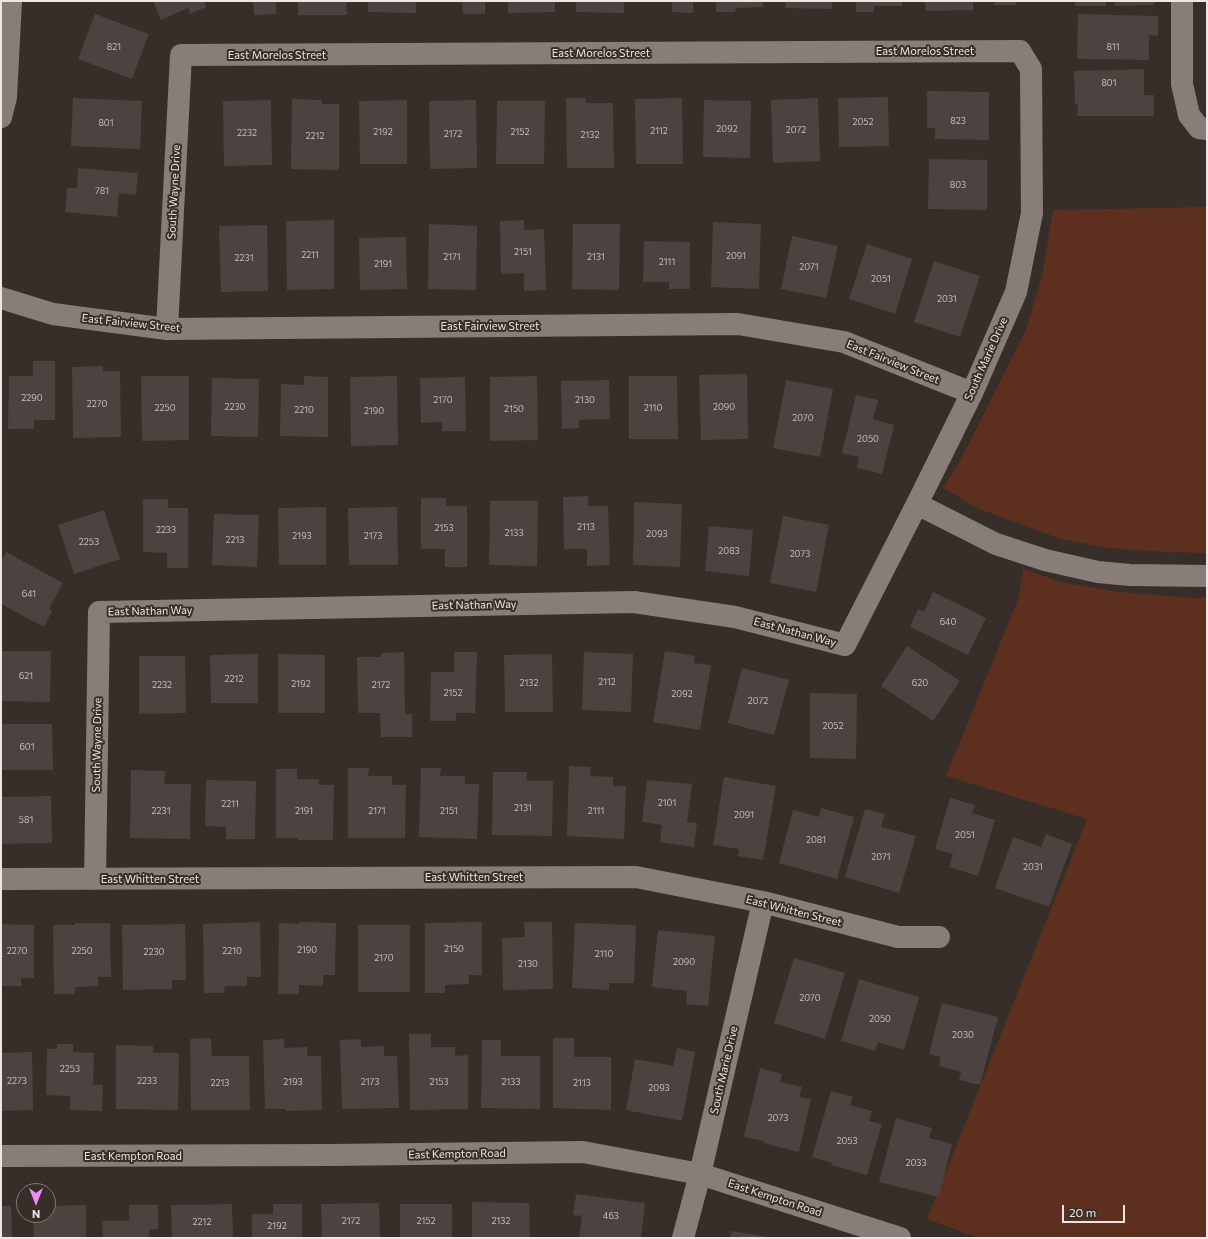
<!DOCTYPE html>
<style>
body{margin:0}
#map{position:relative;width:1208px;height:1239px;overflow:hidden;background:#372e2a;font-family:Commissioner,sans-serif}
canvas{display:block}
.frame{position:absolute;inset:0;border:2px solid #ede6e4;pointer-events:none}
.north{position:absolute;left:16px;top:1183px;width:40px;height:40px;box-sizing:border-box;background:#372e2a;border:1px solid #807874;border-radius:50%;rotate:180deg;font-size:11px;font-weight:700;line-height:16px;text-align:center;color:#ede6e4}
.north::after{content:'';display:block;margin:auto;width:14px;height:18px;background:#ee8cf9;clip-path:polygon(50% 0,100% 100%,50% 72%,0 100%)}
.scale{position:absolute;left:1062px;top:1205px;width:63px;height:18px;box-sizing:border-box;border:2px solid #ede6e4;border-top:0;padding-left:5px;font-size:12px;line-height:14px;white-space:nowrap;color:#ede6e4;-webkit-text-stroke:3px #372e2a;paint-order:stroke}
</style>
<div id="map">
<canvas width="1208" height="1239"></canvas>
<div class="frame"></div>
<div class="north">N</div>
<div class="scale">20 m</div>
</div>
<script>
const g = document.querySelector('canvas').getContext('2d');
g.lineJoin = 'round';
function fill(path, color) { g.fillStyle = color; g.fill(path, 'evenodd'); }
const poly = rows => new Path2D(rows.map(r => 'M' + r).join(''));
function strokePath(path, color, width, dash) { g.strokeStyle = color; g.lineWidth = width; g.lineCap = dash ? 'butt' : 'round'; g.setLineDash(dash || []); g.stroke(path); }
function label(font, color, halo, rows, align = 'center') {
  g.font = font + ' Commissioner,sans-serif'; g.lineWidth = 4; g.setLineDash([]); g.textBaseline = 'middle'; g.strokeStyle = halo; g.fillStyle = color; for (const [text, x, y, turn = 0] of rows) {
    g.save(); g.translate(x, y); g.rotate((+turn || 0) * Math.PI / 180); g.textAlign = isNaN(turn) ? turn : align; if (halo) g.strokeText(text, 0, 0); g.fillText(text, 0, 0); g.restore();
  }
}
fill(poly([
 [1207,207,1207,553,1163,552,1108,548,1061,539,979,509,943,488,963,455,1025,332,1042,276,1053,210],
 [1023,569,1061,582,1119,592,1194,598,1207,597,1207,1238,979,1238,927,1219,1087,819,946,776,1019,597]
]), '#5c2f1f');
fill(poly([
 [153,1,204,1,206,7,190,14,188,8,161,20],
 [253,1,276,1,276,14,254,15],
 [298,1,346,1,347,15,298,15],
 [368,1,416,1,416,13,368,12],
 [462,1,485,1,485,14,463,14],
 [508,1,555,1,555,12,508,13],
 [576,1,624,1,624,13,576,12],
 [672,1,693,1,693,13,672,12],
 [716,1,763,1,763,7,736,8,735,12,716,12],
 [786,1,832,1,832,9,785,8],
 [856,1,902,1,902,6,874,6,874,12,856,12],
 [925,1,973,1,973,10,926,11],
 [994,1,1016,1,1016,5,994,5],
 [1075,1,1106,1,1106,6,1075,6],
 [1115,1,1154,1,1154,5,1115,6],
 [95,14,149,34,132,79,78,59],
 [1078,14,1158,16,1158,36,1149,35,1149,60,1077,59],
 [1144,69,1144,95,1154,95,1154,116,1077,116,1078,104,1075,104,1074,71],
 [927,91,989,92,989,140,935,139,935,128,927,128],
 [888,97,889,146,839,147,838,98],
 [73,98,142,101,140,149,71,146],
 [566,98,586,98,586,103,613,103,614,168,567,168],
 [682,98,683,164,636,164,635,99],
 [818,98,820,161,773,163,771,100],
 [292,99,322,100,322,104,339,104,339,170,291,169],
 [271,100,272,165,224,166,223,101],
 [407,100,407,164,360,164,359,101],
 [476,100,477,168,430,169,429,101],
 [704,100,751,101,750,158,703,157],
 [497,101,545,101,544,164,496,164],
 [929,159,987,160,987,210,928,209],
 [78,168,138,173,136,195,119,193,117,217,65,212,67,188,77,188],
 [334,220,334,289,287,290,286,221],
 [524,220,524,230,544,229,546,290,524,291,524,273,501,274,500,221],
 [713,222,761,224,759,289,711,287],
 [429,224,477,226,476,290,428,289],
 [573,224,620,224,619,290,572,289],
 [267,225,268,291,221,292,219,226],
 [792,236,838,246,826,298,781,289],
 [406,237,407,289,360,290,359,238],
 [644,241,690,242,690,289,669,289,669,282,643,282],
 [867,244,912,259,895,314,849,299],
 [934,261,980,276,960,337,914,322],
 [33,361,55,361,55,420,34,420,34,429,8,429,9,376,33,376],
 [103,366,103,371,120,371,121,437,73,438,72,367],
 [747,374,748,439,701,440,699,375],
 [141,376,189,376,189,440,142,441],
 [304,376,328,377,328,437,280,436,281,384,304,385],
 [397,376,398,445,351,446,350,377],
 [537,376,538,440,490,441,490,377],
 [629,376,677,376,678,439,629,439],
 [465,377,466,431,442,431,442,422,421,423,420,378],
 [212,378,259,379,258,437,211,436],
 [609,380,610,419,579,420,579,428,562,429,561,381],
 [786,380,833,389,820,457,773,448],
 [856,395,878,400,873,419,894,425,882,474,857,468,859,457,842,453],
 [588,496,588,506,608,506,610,565,587,566,587,549,564,549,563,497],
 [421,498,446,498,446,506,467,506,467,567,445,567,445,549,421,549],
 [143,499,168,499,168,508,188,508,188,568,167,568,167,553,143,552],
 [490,501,538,501,537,566,489,565],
 [634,502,682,504,680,567,633,565],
 [326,507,326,565,279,565,278,508],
 [397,507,398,565,349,565,348,508],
 [104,510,120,559,74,574,58,525],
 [214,514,259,515,257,567,212,565],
 [783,516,829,525,816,592,770,583],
 [709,526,753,530,749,576,705,571],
 [6,552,63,583,49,609,52,611,44,627,1,604,1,561],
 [933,592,986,618,968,655,910,627,918,609,924,612],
 [907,646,960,681,933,721,881,686],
 [1,651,51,651,50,702,1,701],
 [665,651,695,656,694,663,711,665,700,730,653,722],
 [404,652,405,714,412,714,412,737,381,737,380,713,358,713,357,657,381,657,381,653],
 [454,652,477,652,475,713,456,713,456,721,430,721,431,672,454,672],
 [584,652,633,654,631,712,582,710],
 [258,654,258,703,211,703,210,655],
 [278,654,325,655,325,713,278,713],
 [552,654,553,712,505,712,504,655],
 [139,656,185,656,186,713,139,714],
 [742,668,789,680,774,735,728,723],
 [810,693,857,694,856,759,810,758],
 [1,724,52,724,53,770,1,770],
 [569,766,591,767,590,776,613,777,613,786,626,786,624,839,567,836],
 [348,768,369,768,368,776,392,776,392,785,406,785,405,838,348,838],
 [421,768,441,768,440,776,465,776,465,784,479,784,477,839,419,837],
 [276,769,297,769,297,779,319,779,319,785,334,785,333,840,298,840,298,838,276,838],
 [131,770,165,771,164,784,191,784,190,839,130,838],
 [493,772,527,772,527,781,553,781,552,836,492,835],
 [724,777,776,786,763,860,738,856,739,849,713,845],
 [206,780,256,781,255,839,226,839,226,827,205,826],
 [647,780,692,784,687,822,697,823,694,847,660,842,662,825,642,822],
 [51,796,52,843,1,844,1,797],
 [950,798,975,805,972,813,995,820,978,876,949,867,953,854,935,849],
 [821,808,854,817,837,879,779,863,793,810,819,817],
 [865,809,885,814,881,827,916,836,899,893,845,877],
 [1046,834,1072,844,1049,907,995,888,1013,837,1041,847],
 [260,922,261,977,247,977,247,986,224,986,225,993,204,993,203,924],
 [299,922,336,923,335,975,323,975,323,986,299,985,299,994,278,994,279,923,299,924],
 [482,922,482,975,469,975,469,984,445,985,445,993,425,993,425,923],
 [524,922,552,922,553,989,503,990,502,938,525,937],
 [75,923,110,923,111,977,98,977,98,986,75,987,75,994,54,994,53,925,75,925],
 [575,923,636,925,634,983,609,983,609,990,572,988],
 [1,924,34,925,34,978,21,978,21,986,1,986],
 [185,924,186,980,172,980,172,989,123,990,122,925],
 [358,925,410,925,410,992,358,992],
 [658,930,715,936,708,1006,686,1004,687,991,652,987],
 [794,958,845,973,825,1039,774,1023],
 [859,979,919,997,904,1050,878,1042,875,1051,841,1041],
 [942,1003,998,1017,980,1085,959,1080,961,1072,939,1066,941,1057,929,1054],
 [409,1034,431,1034,431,1047,455,1047,455,1056,468,1055,468,1109,410,1110],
 [211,1038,212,1056,249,1056,250,1110,191,1110,190,1039],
 [553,1038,574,1038,574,1057,611,1057,611,1110,553,1108],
 [284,1039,284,1048,307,1047,307,1056,321,1056,322,1110,286,1111,286,1109,265,1109,263,1040],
 [361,1039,361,1047,384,1046,384,1056,397,1056,399,1108,342,1109,340,1040],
 [482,1040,501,1040,501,1056,540,1056,540,1109,481,1108],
 [57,1044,73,1044,73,1052,94,1053,93,1085,103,1085,102,1111,70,1110,70,1096,46,1095,47,1049,57,1049],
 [116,1045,153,1046,153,1053,179,1053,178,1110,116,1109],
 [677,1048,695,1052,682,1121,626,1110,635,1059,673,1066],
 [32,1052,33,1110,1,1111,1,1053],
 [760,1068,782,1074,780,1082,802,1087,799,1097,811,1099,799,1152,763,1143,764,1141,744,1137],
 [831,1091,853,1097,850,1105,872,1111,869,1121,882,1124,867,1175,831,1165,832,1163,812,1157],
 [896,1118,932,1128,929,1138,952,1144,939,1197,879,1182],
 [576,1194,645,1203,641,1238,579,1238,582,1216,573,1215],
 [472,1202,529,1203,530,1238,472,1238],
 [379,1203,380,1238,322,1238,321,1204],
 [232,1204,233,1238,172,1238,171,1205],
 [273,1204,302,1204,302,1238,252,1238,252,1214,273,1214],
 [400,1204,452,1204,452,1238,400,1238],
 [86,1205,86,1238,34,1238,33,1215,48,1215,48,1206],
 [129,1205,158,1205,158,1229,149,1230,149,1238,103,1238,102,1221,129,1221],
 [1,1206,11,1206,12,1238,1,1238],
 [732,1231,768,1237,768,1238,730,1238]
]), '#4c423f');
strokePath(poly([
 [1182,1,1182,84,1189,115,1199,128,1207,129],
 [1,117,6,97,11,1],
 [1,298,53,314,167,329,738,324,844,342,972,393],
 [917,504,996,544,1045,560,1098,572,1130,575,1207,576],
 [1,879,636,877,763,902,898,937,939,937],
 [95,879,99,612,634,602,735,617,845,645,917,504,972,393,1016,292,1032,213,1031,69,1020,51,181,55,167,329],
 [1,1156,330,1155,583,1152,700,1174,900,1238],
 [683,1238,700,1174,763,902]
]), '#887d79', 22);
label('9px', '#c5bdbb', null, [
 ["821",114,47],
 ["811",1113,47],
 ["801",1109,83],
 ["823",958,121],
 ["2052",863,122],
 ["801",106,123],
 ["2092",727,129],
 ["2072",796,130],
 ["2112",659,131],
 ["2192",383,132],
 ["2152",520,132],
 ["2232",247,133],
 ["2172",453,134],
 ["2132",590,135],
 ["2212",315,136],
 ["803",958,185],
 ["781",102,191],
 ["2151",523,252],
 ["2211",310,255],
 ["2091",736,256],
 ["2171",452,257],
 ["2131",596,257],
 ["2231",244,258],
 ["2111",667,262],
 ["2191",383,264],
 ["2071",809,267],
 ["2051",881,279],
 ["2031",947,299],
 ["2290",32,398],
 ["2170",443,400],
 ["2130",585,400],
 ["2270",97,404],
 ["2230",235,407],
 ["2090",724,407],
 ["2250",165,408],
 ["2110",653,408],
 ["2150",514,409],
 ["2210",304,410],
 ["2190",374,411],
 ["2070",803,418],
 ["2050",868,439],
 ["2113",586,527],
 ["2153",444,528],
 ["2233",166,530],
 ["2133",514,533],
 ["2093",657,534],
 ["2193",302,536],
 ["2173",373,536],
 ["2213",235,540],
 ["2253",89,542],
 ["2083",729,551],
 ["2073",800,554],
 ["641",29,594],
 ["640",948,622],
 ["621",26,676],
 ["2212",234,679],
 ["2112",607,682],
 ["2132",529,683],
 ["620",920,683],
 ["2192",301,684],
 ["2232",162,685],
 ["2172",381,685],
 ["2152",453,693],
 ["2092",682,694],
 ["2072",758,701],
 ["2052",833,726],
 ["601",27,747],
 ["2101",667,803],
 ["2211",230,804],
 ["2131",523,808],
 ["2231",161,811],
 ["2191",304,811],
 ["2171",377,811],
 ["2151",449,811],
 ["2111",596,811],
 ["2091",744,815],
 ["581",26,820],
 ["2051",965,835],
 ["2081",816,840],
 ["2071",881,857],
 ["2031",1033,867],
 ["2150",454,949],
 ["2190",307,950],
 ["2270",17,951],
 ["2250",82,951],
 ["2210",232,951],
 ["2230",154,952],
 ["2110",604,954],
 ["2170",384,958],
 ["2090",684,962],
 ["2130",528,964],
 ["2070",810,998],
 ["2050",880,1019],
 ["2030",963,1035],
 ["2253",70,1069],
 ["2273",17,1081],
 ["2233",147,1081],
 ["2193",293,1082],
 ["2173",370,1082],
 ["2153",439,1082],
 ["2133",511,1082],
 ["2213",220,1083],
 ["2113",582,1083],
 ["2093",659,1088],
 ["2073",778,1118],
 ["2053",847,1141],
 ["2033",916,1163],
 ["463",611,1216],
 ["2172",351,1221],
 ["2152",426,1221],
 ["2132",501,1221],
 ["2212",202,1222],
 ["2192",277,1226]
]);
label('11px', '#ede6e4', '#372e2a', [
 ["East Morelos Street",925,51],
 ["East Morelos Street",601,53],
 ["East Morelos Street",277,55],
 ["South Wayne Drive",174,192,-87],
 ["East Fairview Street",131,323,6],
 ["East Fairview Street",490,326],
 ["South Marie Drive",986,359,-66],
 ["East Fairview Street",893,362,22],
 ["East Nathan Way",474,605,-1],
 ["East Nathan Way",150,611,-1],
 ["East Nathan Way",795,632,15],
 ["South Wayne Drive",97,745,-89],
 ["East Whitten Street",474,877],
 ["East Whitten Street",150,879],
 ["East Whitten Street",794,911,14],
 ["South Marie Drive",724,1070,-77],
 ["East Kempton Road",457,1154,-1],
 ["East Kempton Road",133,1156],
 ["East Kempton Road",775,1198,18]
]);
</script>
